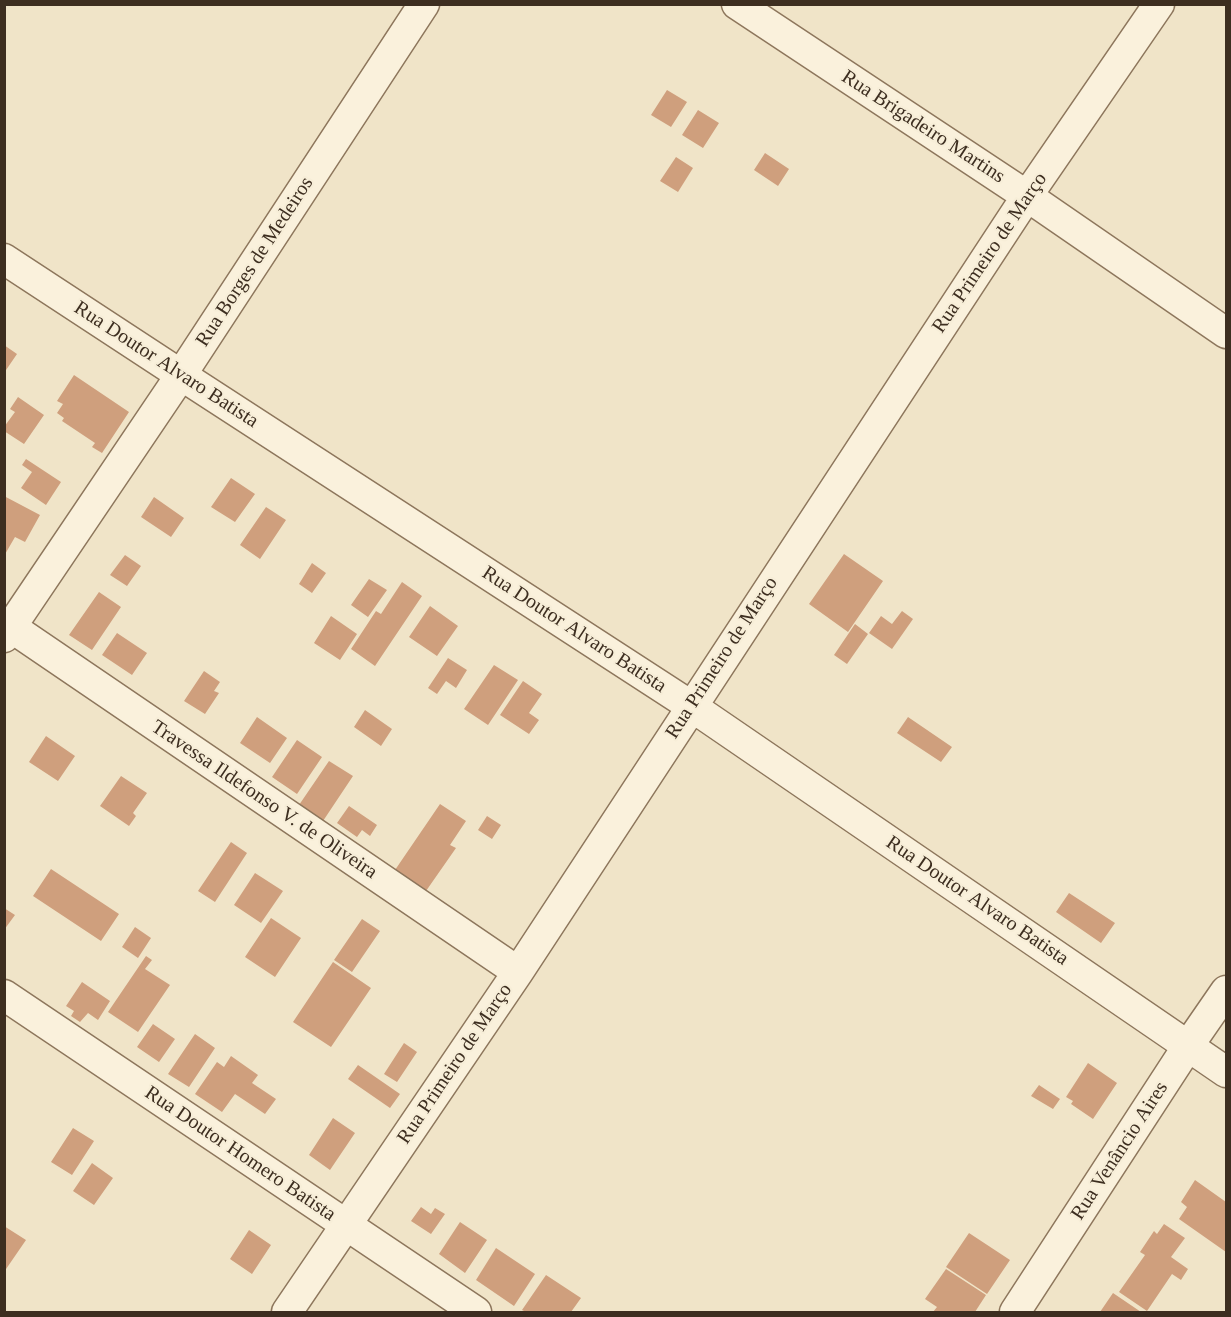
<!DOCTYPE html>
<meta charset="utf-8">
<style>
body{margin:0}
#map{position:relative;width:1231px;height:1317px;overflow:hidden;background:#f0e4c8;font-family:"Times New Roman",serif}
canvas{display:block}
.frame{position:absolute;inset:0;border:6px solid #3d2e20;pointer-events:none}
</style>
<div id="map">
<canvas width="1231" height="1317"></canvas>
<div class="frame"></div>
</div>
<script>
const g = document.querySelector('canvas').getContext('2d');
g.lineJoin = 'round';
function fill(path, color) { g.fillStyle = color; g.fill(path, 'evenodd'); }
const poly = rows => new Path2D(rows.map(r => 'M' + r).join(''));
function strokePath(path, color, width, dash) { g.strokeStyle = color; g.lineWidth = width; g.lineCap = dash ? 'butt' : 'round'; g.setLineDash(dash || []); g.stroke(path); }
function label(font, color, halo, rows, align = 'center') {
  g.font = font + ' "Times New Roman",serif'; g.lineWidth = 4.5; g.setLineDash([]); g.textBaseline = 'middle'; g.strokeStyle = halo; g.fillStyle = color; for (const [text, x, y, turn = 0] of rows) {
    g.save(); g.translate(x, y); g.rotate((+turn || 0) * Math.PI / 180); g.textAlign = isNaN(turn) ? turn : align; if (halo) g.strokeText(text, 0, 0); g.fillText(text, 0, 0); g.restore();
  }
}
fill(poly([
 [667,90,687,102,671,127,651,115],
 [698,110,719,123,703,148,682,135],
 [765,153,789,169,778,186,754,170],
 [676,157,693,168,678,192,660,181],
 [4,345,17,354,4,373],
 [74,375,129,412,102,453,92,447,95,443,62,421,64,418,57,413,63,404,57,401],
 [18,397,44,415,24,444,4,431,4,427,15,412,10,409],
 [26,459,61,482,46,505,21,488,32,472,22,465],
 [231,478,255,494,235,522,211,507],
 [4,496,40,515,25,542,15,537,4,556],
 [154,497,184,518,171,537,141,517],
 [266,507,286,520,260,559,240,545],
 [844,554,883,581,848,632,809,604],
 [125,555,141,566,127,586,110,575],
 [312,563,326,573,312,593,299,584],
 [369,579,387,590,368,617,351,605],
 [402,582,422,596,375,666,351,649,376,611,381,614],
 [99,592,121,607,92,650,69,635],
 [430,606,458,626,437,656,409,637],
 [902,611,913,619,892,649,869,633,881,616,892,624],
 [331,616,357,634,340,660,314,643],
 [855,624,868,634,847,664,834,655],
 [117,633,147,653,132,675,102,655],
 [448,658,467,670,456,688,446,681,437,694,428,688],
 [494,665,518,680,488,725,464,709],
 [204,671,220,682,214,691,219,693,205,714,184,701],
 [523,681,542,694,529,713,539,720,529,734,500,715],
 [365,710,392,729,381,746,354,727],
 [257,717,287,738,270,763,240,743],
 [908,717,952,747,941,762,897,733],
 [46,736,75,756,58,781,29,762],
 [297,740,322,757,297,794,272,777],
 [329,761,353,776,323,821,299,805],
 [121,776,147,793,133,813,136,816,129,826,100,806],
 [440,804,466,821,450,845,456,848,426,891,395,870],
 [349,806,377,825,370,836,362,830,357,837,337,823],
 [487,816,501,825,492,839,478,830],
 [231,842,247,853,215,902,198,891],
 [51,869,119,914,101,941,33,896],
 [255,873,283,891,261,923,234,905],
 [1069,893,1115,923,1101,943,1056,912],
 [4,908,15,915,4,930],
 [271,918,301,938,275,977,245,957],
 [362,919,380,931,352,972,334,960],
 [135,927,151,938,138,958,122,947],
 [146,956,152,960,145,969,170,985,138,1032,108,1012],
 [333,962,371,988,331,1047,293,1022],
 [82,982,110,1001,98,1020,88,1013,80,1022,71,1016,74,1011,66,1006],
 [153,1024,175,1039,159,1062,137,1047],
 [195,1034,215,1048,189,1087,168,1074],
 [404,1043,417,1052,397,1082,384,1074],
 [231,1056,258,1075,252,1083,276,1099,265,1114,235,1094,222,1112,195,1094,217,1062,224,1067],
 [1088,1063,1117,1083,1093,1119,1071,1104,1073,1101,1066,1097],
 [358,1065,400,1094,390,1108,348,1079],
 [1039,1085,1060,1099,1053,1109,1031,1096],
 [333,1118,355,1133,330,1170,309,1155],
 [73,1128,94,1141,72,1175,51,1162],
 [92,1163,113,1178,94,1205,73,1191],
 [1195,1180,1226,1202,1226,1252,1179,1219,1187,1207,1181,1202],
 [421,1207,431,1214,435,1208,445,1214,431,1234,411,1221],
 [460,1222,487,1240,465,1273,439,1254],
 [1164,1224,1185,1238,1171,1257,1188,1269,1181,1280,1172,1274,1147,1311,1119,1292,1145,1255,1140,1252,1154,1231,1157,1234],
 [4,1226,26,1240,4,1272],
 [249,1230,271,1245,252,1274,230,1259],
 [969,1233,1010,1260,987,1294,946,1267],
 [496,1248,535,1274,514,1306,476,1280],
 [946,1269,986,1295,975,1312,933,1312,937,1307,925,1299],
 [546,1275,581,1298,571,1312,526,1312,522,1310],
 [1113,1293,1141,1312,1100,1312]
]), '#cf9f7d');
const street = poly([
 [737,4,1027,196,1226,333],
 [4,259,181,375,691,706,1226,1072],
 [11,627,518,972],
 [4,637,181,375,424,4],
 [4,995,476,1312],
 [287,1312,518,972,1027,196,1159,4],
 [1015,1312,1188,1046,1226,991]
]);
strokePath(street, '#8d765c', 33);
strokePath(street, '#faf1dc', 30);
label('20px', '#3d2e20', '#f7eed8', [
 ["Rua Brigadeiro Martins",923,127,33],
 ["Rua Primeiro de Março",990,253,-56],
 ["Rua Borges de Medeiros",255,262,-57],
 ["Rua Doutor Alvaro Batista",166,365,33],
 ["Rua Doutor Alvaro Batista",574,630,33],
 ["Rua Primeiro de Março",722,658,-57],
 ["Travessa Ildefonso V. de Oliveira",264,800,34],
 ["Rua Doutor Alvaro Batista",977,901,34],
 ["Rua Primeiro de Março",455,1064,-56],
 ["Rua Venâncio Aires",1120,1151,-57],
 ["Rua Doutor Homero Batista",240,1154,34]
]);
</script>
